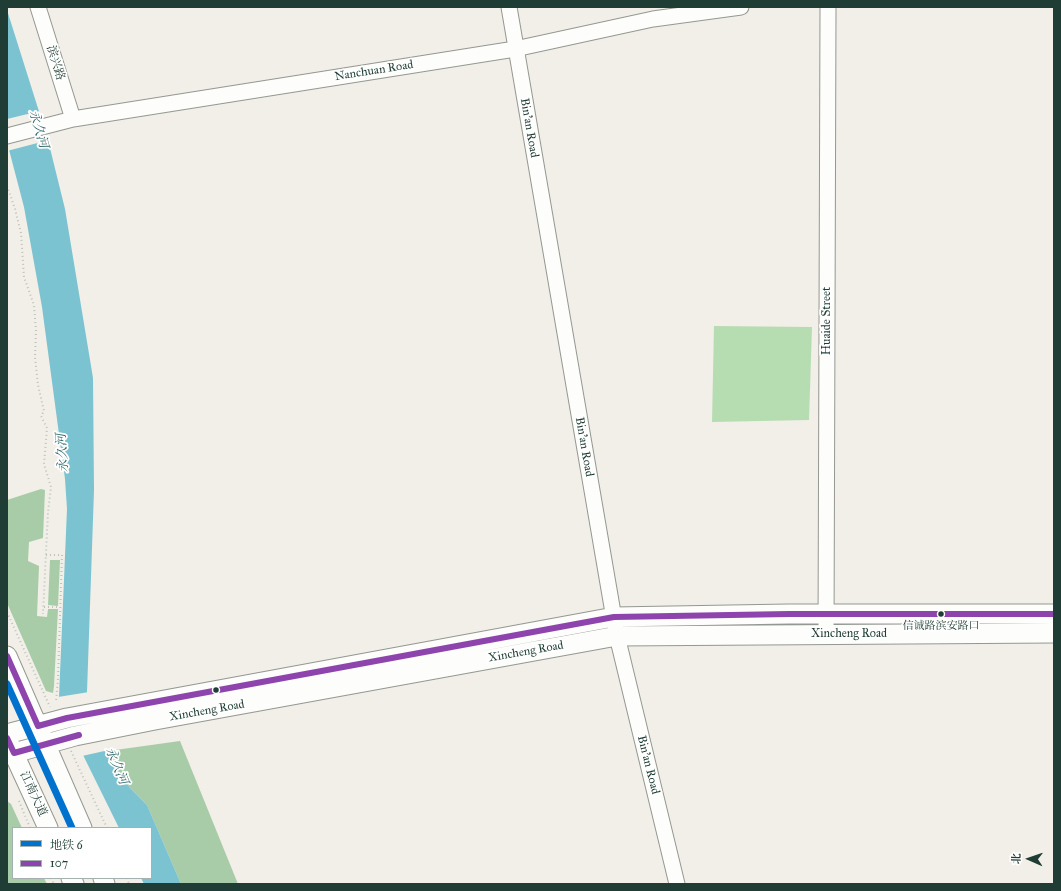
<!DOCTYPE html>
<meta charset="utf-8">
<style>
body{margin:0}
#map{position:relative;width:1061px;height:891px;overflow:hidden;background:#f1efe7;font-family:"IM FELL Great Primer","Noto Serif SC",serif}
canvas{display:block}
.frame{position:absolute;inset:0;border:8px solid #1f3d34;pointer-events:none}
.legend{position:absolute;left:12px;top:827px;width:140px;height:52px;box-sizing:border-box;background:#fff;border:1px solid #a5b1ae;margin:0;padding:5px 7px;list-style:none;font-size:12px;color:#1f3d34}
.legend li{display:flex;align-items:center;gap:8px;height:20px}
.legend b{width:20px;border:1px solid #a5b1ae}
.north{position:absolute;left:1009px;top:839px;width:40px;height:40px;-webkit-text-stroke:3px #fff;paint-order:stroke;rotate:272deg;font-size:11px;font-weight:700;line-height:16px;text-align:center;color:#1f3d34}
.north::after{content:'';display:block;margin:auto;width:14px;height:18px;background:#1f3d34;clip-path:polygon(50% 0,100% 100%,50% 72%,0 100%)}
</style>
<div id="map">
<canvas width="1061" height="891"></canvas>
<div class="frame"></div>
<ul class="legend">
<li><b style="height:5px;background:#0072ce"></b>地铁 6</li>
<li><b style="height:5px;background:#8e44ad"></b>107</li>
</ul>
<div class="north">北</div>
</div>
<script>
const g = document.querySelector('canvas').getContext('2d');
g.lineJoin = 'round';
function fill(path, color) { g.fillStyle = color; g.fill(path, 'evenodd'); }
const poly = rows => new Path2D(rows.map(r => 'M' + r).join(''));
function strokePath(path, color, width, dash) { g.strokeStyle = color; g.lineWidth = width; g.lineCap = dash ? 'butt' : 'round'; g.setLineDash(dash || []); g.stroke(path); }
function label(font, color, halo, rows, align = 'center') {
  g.font = font + ' "IM FELL Great Primer","Noto Serif SC",serif'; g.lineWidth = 3.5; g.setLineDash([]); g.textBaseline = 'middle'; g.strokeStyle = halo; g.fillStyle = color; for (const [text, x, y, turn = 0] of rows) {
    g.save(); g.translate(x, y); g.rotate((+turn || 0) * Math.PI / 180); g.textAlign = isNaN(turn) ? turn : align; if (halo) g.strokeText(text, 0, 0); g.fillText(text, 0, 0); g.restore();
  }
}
fill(poly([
 [714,326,812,327,809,420,712,422]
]), '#b6dcb2');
fill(poly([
 [41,489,45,490,43,538,29,542,28,561,39,566,37,616,47,617,48,609,58,609,54,686,53,693,46,691,7,603,7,500],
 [50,560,60,560,58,606,48,605],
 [180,741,238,884,181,884,147,805,130,788,117,769,108,751],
 [7,801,11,804,22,828,13,828,13,878,44,878,47,884,7,884]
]), '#a8cca8');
fill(poly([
 [7,10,48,140,65,209,93,378,94,490,87,692,108,751,117,769,130,788,147,805,181,884,144,884,141,878,151,878,151,828,119,828,84,757,59,697,67,509,65,479,42,307,24,207,7,142]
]), '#7bc3d1');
fill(poly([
 [40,111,49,140,7,151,7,119],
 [89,692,109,750,82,756,58,697]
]), '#f1efe7');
const minor = poly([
 [38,7,73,119],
 [509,7,617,636,677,884],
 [7,136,73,119,515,49,653,19,741,7],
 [826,635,828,7]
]);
const major = poly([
 [7,656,82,828],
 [7,734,67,718,614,617,789,614,1054,614],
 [8,741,48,828],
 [7,755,75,736,155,720,617,636,1054,633],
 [71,878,74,884],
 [103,878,105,884]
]);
strokePath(minor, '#949892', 17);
strokePath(major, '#949892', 21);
strokePath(poly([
 [7,186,15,209,21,233,24,277,34,305,36,331,35,357,38,385,44,411,41,416,47,428,44,464,51,487,48,512,43,614],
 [46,555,62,555,58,678,56,702],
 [44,607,60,607],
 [7,612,50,707],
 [71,751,107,828],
 [19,801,30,828],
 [51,878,54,884],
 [127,878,129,884]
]), '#bec1be', 2, [1, 3]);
strokePath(minor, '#fdfdfb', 15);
strokePath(major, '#fdfdfb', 19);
strokePath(poly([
 [7,656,38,726,67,718,614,617,789,614,1054,614],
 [7,738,14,753,79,735]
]), '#8e44ad', 6);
strokePath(poly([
 [7,684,72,828]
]), '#0072ce', 7);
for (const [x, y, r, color] of [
 [941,614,3.5,"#1f3d34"],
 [216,690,3.5,"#1f3d34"]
]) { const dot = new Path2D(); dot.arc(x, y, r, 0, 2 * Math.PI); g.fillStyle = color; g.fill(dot); strokePath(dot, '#fff', 1.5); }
label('11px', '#1f3d34', '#fff', [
 ["信诚路滨安路口",941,626]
]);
label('12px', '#1f3d34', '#fff', [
 ["滨兴路",55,63,73],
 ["Nanchuan Road",374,71,-9],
 ["Bin'an Road",529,128,80],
 ["Huaide Street",827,321,-90],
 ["Bin'an Road",584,447,80],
 ["Xincheng Road",849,634],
 ["Xincheng Road",526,652,-10],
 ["Xincheng Road",207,711,-10],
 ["Bin'an Road",648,765,76],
 ["江南大道",33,794,65]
]);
label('italic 13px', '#2e6568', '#fff', [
 ["永久河",38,129,74],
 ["永久河",63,453,-94],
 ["永久河",116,766,67]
]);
</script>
